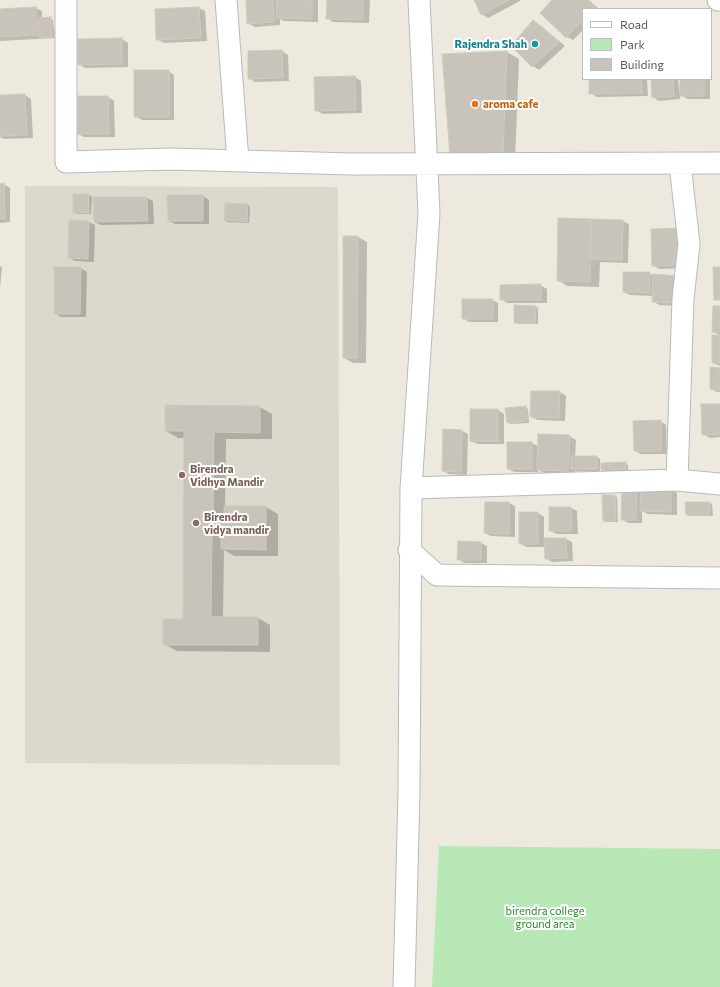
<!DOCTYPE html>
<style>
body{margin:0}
#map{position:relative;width:720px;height:987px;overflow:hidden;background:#ede9de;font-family:Commissioner,sans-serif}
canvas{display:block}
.legend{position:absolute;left:582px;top:8px;width:130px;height:72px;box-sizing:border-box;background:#fff;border:1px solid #bcbec0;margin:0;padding:5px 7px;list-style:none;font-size:12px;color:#575c61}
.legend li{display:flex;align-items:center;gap:8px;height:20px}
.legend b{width:20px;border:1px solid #bcbec0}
</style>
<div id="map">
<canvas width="720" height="987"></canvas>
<ul class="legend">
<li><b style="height:5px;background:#fff"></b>Road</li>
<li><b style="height:11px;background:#b9e8b7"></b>Park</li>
<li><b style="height:11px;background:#c8c3bb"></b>Building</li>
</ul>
</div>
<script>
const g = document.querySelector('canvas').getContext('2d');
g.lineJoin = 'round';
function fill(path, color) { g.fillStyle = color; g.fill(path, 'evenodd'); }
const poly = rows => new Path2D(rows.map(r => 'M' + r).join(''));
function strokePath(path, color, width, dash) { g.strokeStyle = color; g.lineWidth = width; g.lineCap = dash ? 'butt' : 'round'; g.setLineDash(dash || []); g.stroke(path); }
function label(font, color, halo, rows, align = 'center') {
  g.font = font + ' Commissioner,sans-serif'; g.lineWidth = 4; g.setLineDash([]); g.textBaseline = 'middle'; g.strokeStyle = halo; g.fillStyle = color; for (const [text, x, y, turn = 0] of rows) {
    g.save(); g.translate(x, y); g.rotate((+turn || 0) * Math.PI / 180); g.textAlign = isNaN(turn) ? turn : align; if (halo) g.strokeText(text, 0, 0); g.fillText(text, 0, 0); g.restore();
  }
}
fill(poly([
 [25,186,338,187,340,765,25,763]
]), '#dcd8cd');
fill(poly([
 [439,846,720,849,720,987,432,987]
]), '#b9e8b7');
fill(poly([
 [247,0,275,0,278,2,278,0,318,0,318,22,284,21,280,19,280,25,255,27,248,23],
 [328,0,370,0,369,23,333,22,327,18],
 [475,0,520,0,520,1,488,18,482,14],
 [553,0,589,0,599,9,583,9,583,30,573,40,567,37,541,13],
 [36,8,42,11,42,18,50,18,53,20,55,38,0,41,0,10],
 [199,8,205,11,207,41,164,43,157,39,156,10],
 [533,21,540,25,565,46,539,70,533,66,512,46],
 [122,39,128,43,128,67,85,68,79,64],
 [282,51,288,55,289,81,255,82,249,78],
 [507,52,519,59,515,161,464,162],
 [168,71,174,75,174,120,142,120,135,116],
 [355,77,361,81,362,113,323,114,316,110,315,78],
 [590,79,647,79,648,96,597,97,590,93],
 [652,79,678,79,680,94,681,94,681,79,710,79,710,99,688,99,680,95,680,99,659,101,653,97],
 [25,95,31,99,33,138,4,139,0,137,0,96],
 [78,97,108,97,114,101,115,137,84,137,78,134],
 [3,184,10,188,10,222,0,223,0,185],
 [74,195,89,195,92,197,91,214,77,214,74,212],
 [203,196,209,200,209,224,175,224,169,221],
 [94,198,147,198,153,201,154,224,101,225,95,222],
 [248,205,250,207,249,223,227,222,225,220],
 [623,221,629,224,628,263,600,262,599,287,567,286,558,280],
 [89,222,95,225,94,262,75,261,69,258],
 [652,230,687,268,659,269,653,265],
 [358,237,367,242,366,363,353,363,344,358],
 [0,266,2,267,0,289],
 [81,268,87,272,86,317,61,317,55,313],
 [649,273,654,276,683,306,659,305,653,301,653,296,630,295,624,292],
 [540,285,547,289,547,303,507,303,501,299],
 [492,300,498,303,498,322,469,322,463,318],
 [536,307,538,308,538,324,518,324,515,322],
 [720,307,720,335,713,332],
 [720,336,720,366,713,363],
 [720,369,720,392,717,392,711,389],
 [560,392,566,396,565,421,538,420,531,417],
 [720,405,720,437,710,438,703,434],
 [260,407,272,414,272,439,226,439,225,507,266,507,278,514,278,556,234,556,224,550,223,618,258,618,270,625,270,652,177,651,164,644,184,620,185,438,178,438,166,431],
 [526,408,528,409,529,423,510,424,508,422],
 [498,410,504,414,504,444,478,444,471,441],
 [660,421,666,425,667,454,641,454,635,451],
 [462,431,468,434,467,475,449,474,443,471],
 [569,436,576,440,575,457,597,457,600,459,600,471,574,471,574,474,544,473,538,470,538,472,514,472,508,469,508,443,532,443,539,447],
 [625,463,628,465,628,471,605,471,602,470],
 [636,487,671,490,677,493,677,515,648,514,642,511,642,523,628,523,622,519],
 [614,496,617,497,618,522,607,522,604,521],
 [509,503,515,506,515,537,491,536,485,533],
 [710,503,712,504,713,516,690,516,687,515],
 [571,508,577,511,578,534,557,534,550,531],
 [520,513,538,513,544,517,544,539,566,539,572,542,573,561,552,562,546,558,545,547,526,547,520,543],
 [481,543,487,546,487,563,464,563,458,559]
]), '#0003');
const building = poly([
 [246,0,273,0,274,22,247,24,246,0],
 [277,0,312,0,312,19,276,18,277,0],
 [327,0,363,0,363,20,326,19,327,0],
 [474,0,509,0,481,15,474,0],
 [552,0,588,0,595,6,593,9,583,9,583,20,566,38,540,13,552,0],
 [36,7,37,35,0,37,0,9,36,7],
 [199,7,201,38,156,40,155,9,199,7],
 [51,17,52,37,39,38,38,18,51,17],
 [533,20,559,42,532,67,511,46,533,20],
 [122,38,122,64,78,65,77,39,122,38],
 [282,50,283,78,248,79,248,51,282,50],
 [507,51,503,155,450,156,442,54,507,51],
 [134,70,169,70,169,117,134,117,134,70],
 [355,76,356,110,315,111,314,77,355,76],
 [589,79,641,79,642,93,589,94,589,79],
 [651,79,673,79,674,96,652,98,651,79],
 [680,79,704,79,704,96,680,96,680,79],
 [25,94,27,135,0,136,0,95,25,94],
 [77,96,108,96,109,134,77,134,77,96],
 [4,183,5,219,0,219,0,184,4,183],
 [73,194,89,194,89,213,73,213,73,194],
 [167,195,203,195,203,221,168,221,167,195],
 [93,197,147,197,148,221,94,222,93,197],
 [225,203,248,204,247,222,224,220,225,203],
 [558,218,591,219,590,282,557,281,558,218],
 [591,219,623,220,622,260,590,259,591,219],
 [69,220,89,221,88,259,68,258,69,220],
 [680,228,681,265,652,266,651,229,680,228],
 [343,236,358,236,357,358,343,358,343,236],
 [54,267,81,267,80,314,54,314,54,267],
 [713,267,720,267,720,300,714,300,713,267],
 [623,272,650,272,649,293,623,292,623,272],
 [653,274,678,276,677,303,652,302,653,274],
 [541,284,541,300,500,300,500,285,541,284],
 [462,299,493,299,493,319,462,319,462,299],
 [514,305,536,306,535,323,514,323,514,305],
 [713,306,720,306,720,332,712,332,713,306],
 [712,335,720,335,720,363,712,363,712,335],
 [710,367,720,368,720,390,710,389,710,367],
 [531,391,560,391,559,418,530,417,531,391],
 [701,404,720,404,720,434,702,435,701,404],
 [165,405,260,406,260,433,214,432,213,520,224,520,224,506,266,506,266,550,221,549,221,532,212,532,211,617,258,617,258,645,163,645,163,619,183,619,184,431,165,431,165,405],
 [526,406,527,421,507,423,505,408,526,406],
 [470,409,498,409,498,441,470,441,470,409],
 [661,420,661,451,634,451,633,421,661,420],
 [443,429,462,430,461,472,442,471,443,429],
 [538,434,570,435,568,471,537,470,538,434],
 [507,442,532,442,532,469,507,469,507,442],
 [571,456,597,456,597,469,571,469,571,456],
 [626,462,626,469,601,470,601,463,626,462],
 [622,486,637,486,636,520,621,520,622,486],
 [641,489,671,489,671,512,640,511,641,489],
 [602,495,615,495,616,521,603,521,602,495],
 [485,502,509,502,509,534,484,533,485,502],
 [685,502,710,502,710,515,686,515,685,502],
 [549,507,571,507,572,531,549,531,549,507],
 [519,512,538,512,538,544,519,544,519,512],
 [544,538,566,538,567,558,545,559,544,538],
 [458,541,481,542,481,560,457,560,458,541]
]);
fill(building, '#c8c3bb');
strokePath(building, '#d2cabc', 1);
const street = poly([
 [66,0,66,162,170,159,352,164,720,163],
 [226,0,238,161],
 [718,0,720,0],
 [677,480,683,299,689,244,680,164],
 [411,488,677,480,720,484],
 [409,550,437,575,720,578],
 [404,987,409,791,411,488,429,213,419,0]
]);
strokePath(street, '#b7babf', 23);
strokePath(street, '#fff', 21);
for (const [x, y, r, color] of [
 [535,44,4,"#0f9aa8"],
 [475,104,4,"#e8710a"],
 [182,475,4,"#8d6e63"],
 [196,523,4,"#8d6e63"]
]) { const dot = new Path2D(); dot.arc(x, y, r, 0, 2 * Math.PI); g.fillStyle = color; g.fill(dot); strokePath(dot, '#fff', 1.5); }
label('bold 11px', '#0d838f', '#fff', [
 ["Rajendra Shah",527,44]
], 'right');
label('bold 11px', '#c56008', '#fff', [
 ["aroma cafe",483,104]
], 'left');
label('bold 11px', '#785e54', '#fff', [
 ["Birendra",190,469],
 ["Vidhya Mandir",190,482],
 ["Birendra",204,517],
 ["vidya mandir",204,530]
], 'left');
label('11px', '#2c862b', '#fff', [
 ["birendra college",545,911],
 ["ground area",545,924]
]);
</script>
